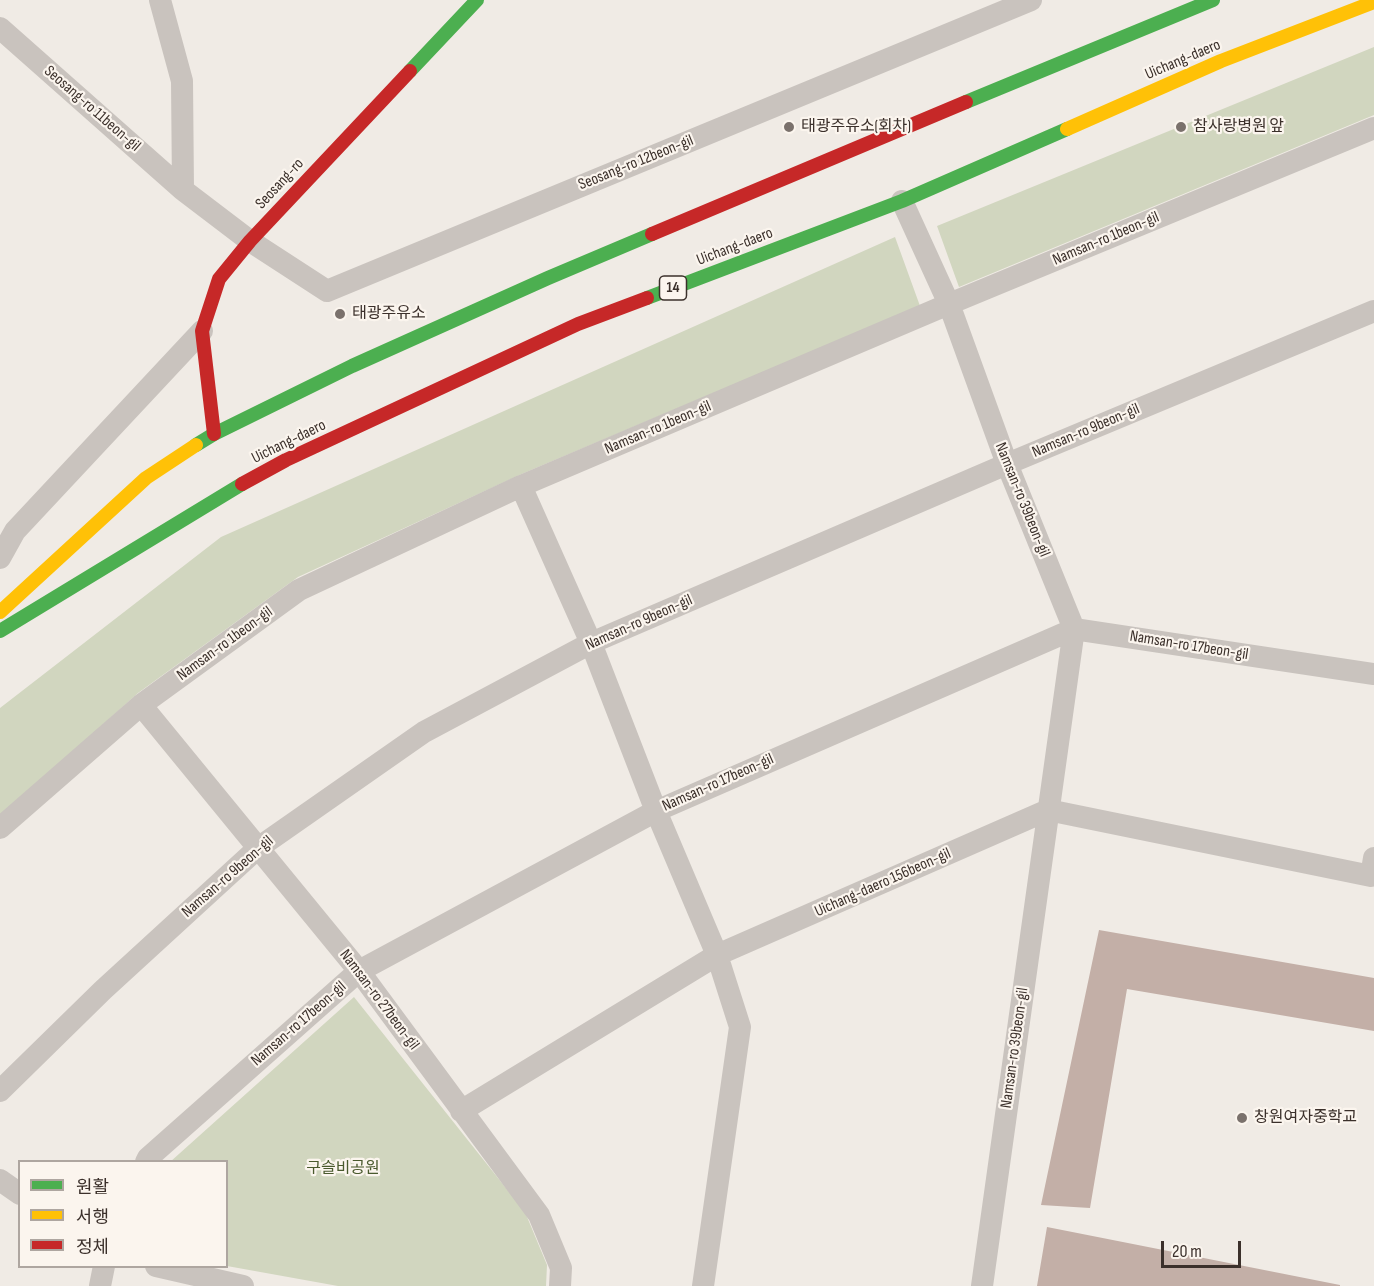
<!DOCTYPE html>
<meta charset="utf-8">
<style>
body{margin:0}
#map{position:relative;width:1374px;height:1286px;overflow:hidden;background:#f0ebe5;font-family:"Sofia Sans Condensed","Noto Sans KR",sans-serif}
canvas{display:block}
.legend{position:absolute;left:18px;top:1160px;width:210px;height:108px;box-sizing:border-box;background:#fbf5ee;border:2px solid #aea6a0;margin:0;padding:8px 10px;list-style:none;font-size:18px;color:#3b302b}
.legend li{display:flex;align-items:center;gap:12px;height:30px}
.legend b{width:30px;border:2px solid #aea6a0}
.scale{position:absolute;left:1161px;top:1241px;width:80px;height:27px;box-sizing:border-box;border:3px solid #3b302b;border-top:0;padding-left:8px;font-size:18px;line-height:21px;white-space:nowrap;color:#3b302b;-webkit-text-stroke:4px #fbf5ee;paint-order:stroke}
</style>
<div id="map">
<canvas width="1374" height="1286"></canvas>
<ul class="legend">
<li><b style="height:8px;background:#4caf50"></b>원활</li>
<li><b style="height:8px;background:#ffc107"></b>서행</li>
<li><b style="height:8px;background:#c62828"></b>정체</li>
</ul>
<div class="scale">20 m</div>
</div>
<script>
const g = document.querySelector('canvas').getContext('2d');
g.lineJoin = 'round';
function fill(path, color) { g.fillStyle = color; g.fill(path, 'evenodd'); }
const poly = rows => new Path2D(rows.map(r => 'M' + r).join(''));
function strokePath(path, color, width, dash) { g.strokeStyle = color; g.lineWidth = width; g.lineCap = dash ? 'butt' : 'round'; g.setLineDash(dash || []); g.stroke(path); }
function label(font, color, halo, rows, align = 'center') {
  g.font = font + ' "Sofia Sans Condensed","Noto Sans KR",sans-serif'; g.lineWidth = 4.5; g.setLineDash([]); g.textBaseline = 'middle'; g.strokeStyle = halo; g.fillStyle = color; for (const [text, x, y, turn = 0] of rows) {
    g.save(); g.translate(x, y); g.rotate((+turn || 0) * Math.PI / 180); g.textAlign = isNaN(turn) ? turn : align; if (halo) g.strokeText(text, 0, 0); g.fillText(text, 0, 0); g.restore();
  }
}
fill(poly([
 [1374,47,1374,115,959,287,937,226],
 [895,237,920,306,524,473,298,577,138,693,0,817,0,708,221,537],
 [354,997,525,1212,547,1265,546,1286,338,1286,227,1266,226,1162,170,1162]
]), '#d1d6bf');
fill(poly([
 [1099,930,1374,978,1374,1031,1127,989,1090,1208,1041,1205],
 [1047,1227,1340,1285,1340,1286,1037,1286]
]), '#c3afa7');
strokePath(poly([
 [160,0,182,81,183,190],
 [0,28,183,190,250,241,327,291,1031,0],
 [902,201,949,304,1007,464,1074,629,982,1286],
 [521,486,591,643,656,811,717,955,740,1027,703,1286],
 [0,558,15,531,202,331],
 [141,705,359,971,539,1215,561,1268,560,1286],
 [0,828,141,705,299,590,521,486,949,304,1374,128],
 [0,1091,103,990,258,848,424,732,591,643,1007,464,1374,311],
 [461,1111,717,955,1048,810,1371,876,1374,858],
 [146,1162,148,1158,359,971,656,811,1074,629,1374,674],
 [0,1180,20,1194],
 [156,1266,243,1286],
 [100,1286,104,1266]
]), '#c9c3be', 22);
strokePath(poly([
 [410,71,477,0],
 [966,102,1213,0],
 [647,298,902,201,1067,129],
 [196,445,214,434,352,366,548,278,652,234],
 [0,631,242,484]
]), '#4caf50', 14);
strokePath(poly([
 [1067,129,1221,61,1374,2],
 [0,612,146,478,196,445]
]), '#ffc107', 14);
strokePath(poly([
 [652,234,966,102],
 [214,434,202,331,219,279,250,241,410,71],
 [242,484,286,460,578,324,647,298]
]), '#c62828', 14);
for (const [x, y, r, color] of [
 [789,127,6,"#7a716c"],
 [1181,127,6,"#7a716c"],
 [340,314,6,"#7a716c"],
 [1242,1118,6,"#7a716c"]
]) { const dot = new Path2D(); dot.arc(x, y, r, 0, 2 * Math.PI); g.fillStyle = color; g.fill(dot); strokePath(dot, '#fbf5ee', 2); }
for (const [x, y, w] of [
 [673,288,27]
]) { const box = new Path2D(); box.roundRect(x - w / 2, y - 12, w, 24, 4.5); g.fillStyle = '#fbf5ee'; g.fill(box); strokePath(box, '#3b302b', 1.5); }
label('bold 15px', '#3b302b', null, [
 ["14",673,288]
]);
label('16px', '#3b302b', '#fbf5ee', [
 ["Uichang-daero",1183,60,-23],
 ["Seosang-ro 11beon-gil",92,109,41],
 ["Seosang-ro 12beon-gil",636,163,-22],
 ["Seosang-ro",280,184,-47],
 ["Namsan-ro 1beon-gil",1106,239,-23],
 ["Uichang-daero",735,247,-21],
 ["Namsan-ro 1beon-gil",658,428,-23],
 ["Namsan-ro 9beon-gil",1086,431,-23],
 ["Uichang-daero",289,442,-26],
 ["Namsan-ro 39beon-gil",1022,500,68],
 ["Namsan-ro 9beon-gil",639,623,-24],
 ["Namsan-ro 1beon-gil",225,644,-36],
 ["Namsan-ro 17beon-gil",1189,646,9],
 ["Namsan-ro 17beon-gil",718,783,-24],
 ["Namsan-ro 9beon-gil",228,877,-41],
 ["Uichang-daero 156beon-gil",883,883,-24],
 ["Namsan-ro 27beon-gil",379,1000,53],
 ["Namsan-ro 17beon-gil",299,1024,-41],
 ["Namsan-ro 39beon-gil",1015,1048,-82]
]);
label('16px', '#3b302b', '#fbf5ee', [
 ["태광주유소(회차)",801,127],
 ["참사랑병원 앞",1193,127],
 ["태광주유소",352,314],
 ["창원여자중학교",1254,1118]
], 'left');
label('16px', '#4a5a2e', '#fbf5ee', [
 ["구슬비공원",343,1169]
]);
</script>
